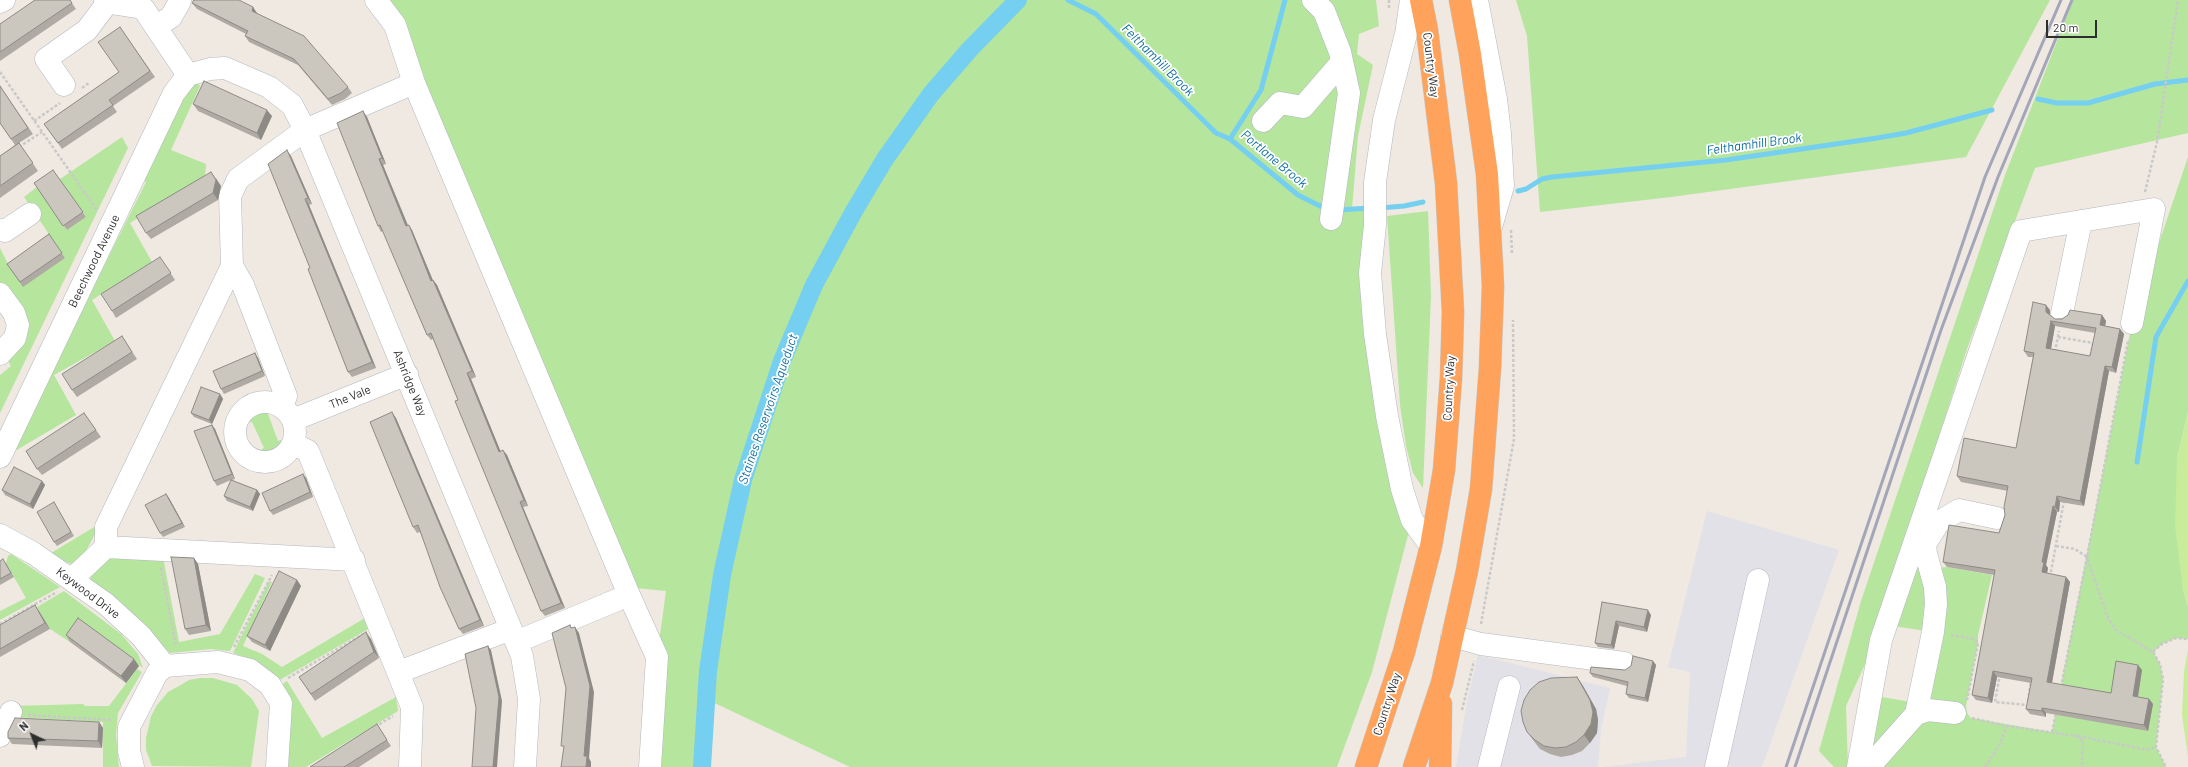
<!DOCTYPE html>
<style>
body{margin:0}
#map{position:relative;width:2188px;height:767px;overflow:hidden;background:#efe9e1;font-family:Barlow,sans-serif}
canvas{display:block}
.north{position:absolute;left:12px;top:715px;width:40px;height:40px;-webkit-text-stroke:3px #fff;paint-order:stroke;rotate:317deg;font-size:11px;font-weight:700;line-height:16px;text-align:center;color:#2e2e2e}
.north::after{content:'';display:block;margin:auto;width:14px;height:18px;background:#2e2e2e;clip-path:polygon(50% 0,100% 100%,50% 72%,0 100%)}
.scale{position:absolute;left:2046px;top:20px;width:51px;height:18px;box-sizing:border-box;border:2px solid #2e2e2e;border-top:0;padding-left:5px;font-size:12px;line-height:14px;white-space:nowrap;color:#2e2e2e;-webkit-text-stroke:3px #fff;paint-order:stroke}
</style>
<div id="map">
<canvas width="2188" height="767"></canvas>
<div class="north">N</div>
<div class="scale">20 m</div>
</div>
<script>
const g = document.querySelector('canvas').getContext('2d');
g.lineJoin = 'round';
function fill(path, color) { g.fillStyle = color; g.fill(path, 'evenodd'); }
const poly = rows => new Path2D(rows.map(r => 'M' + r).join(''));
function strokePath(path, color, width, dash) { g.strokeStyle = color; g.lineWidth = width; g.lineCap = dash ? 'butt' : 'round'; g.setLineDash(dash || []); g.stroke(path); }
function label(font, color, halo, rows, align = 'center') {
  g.font = font + ' Barlow,sans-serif'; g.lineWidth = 3.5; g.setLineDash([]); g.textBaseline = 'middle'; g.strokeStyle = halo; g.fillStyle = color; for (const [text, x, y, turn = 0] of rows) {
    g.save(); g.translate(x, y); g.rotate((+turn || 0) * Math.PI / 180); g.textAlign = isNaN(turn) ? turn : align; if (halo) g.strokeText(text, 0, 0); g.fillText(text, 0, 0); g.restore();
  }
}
fill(poly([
 [1707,511,1839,550,1762,767,1603,767,1686,757,1690,672,1668,667],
 [1478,655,1610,688,1601,730,1598,767,1456,767,1467,701]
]), '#e3e1e8');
fill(poly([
 [376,0,1376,0,1379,26,1359,34,1357,54,1373,65,1358,136,1352,209,1375,208,1370,273,1412,520,1372,672,1337,767,850,767,706,699,702,767,650,767,657,657,666,591,626,587],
 [1516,0,2050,0,1966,157,1671,197,1540,212,1527,36],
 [2073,0,2188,0,2188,133,2035,168,1968,346,1867,660,1846,706,1848,767,1834,767,1819,751,1861,601,2005,175],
 [197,83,200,86,171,150,206,164,205,176,130,223,152,262,92,300,115,341,54,375,76,415,15,451,47,380,146,182,142,179,185,90],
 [122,137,128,148,0,413,0,375,11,366,5,356,19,344,0,285,0,248,10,268,65,258,24,197,37,187,67,230,86,217,60,179],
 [2188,157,2188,412,2177,458,2183,590,2188,607,2188,639,2176,638,2162,644,2153,652,2160,664,2163,679,2156,747,2166,767,1859,767,1870,695,1923,704,1933,632,1893,626,1915,542,1938,568,1947,567,1992,575,1978,635,1978,643,1966,706,1967,713,1971,718,2052,732,2132,323],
 [1428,211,1431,296,1423,488,1413,473,1406,446,1400,405,1387,216],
 [263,407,275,412,268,414,278,441,287,438,284,446,279,452,264,456,257,452,264,448,252,422,246,423,249,413],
 [101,523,81,560,72,564,65,562,51,553],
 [113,553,163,557,179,642,220,634,255,574,265,578,230,651,211,649,170,653,131,615,91,582,90,571],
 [11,554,60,587,0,620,0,611,26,598,6,563,8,556],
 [269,581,272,582,243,646,262,654,282,667,365,618,370,628,278,681,252,660,233,653],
 [64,591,121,634,138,654,143,668,83,625,70,642,50,629,37,607],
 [137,669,142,672,118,713,116,735,119,767,103,767,103,722,14,717,15,706,83,704,85,706,109,706],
 [200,678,213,678,237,685,252,699,259,711,251,767,152,766,146,750,146,738,151,716,157,705,168,692,179,686,189,680],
 [287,681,322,738,396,697,398,711,306,767,285,767,280,686]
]), '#b6e59e');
fill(poly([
 [2188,412,2188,607,2183,590,2175,526,2177,458],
 [2188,649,2188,757,2182,715,2184,672]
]), '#c9ec9a');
strokePath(poly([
 [1068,0,1096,14,1216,133,1230,139,1298,195,1328,210],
 [2038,99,2057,103,2088,103,2155,84,2188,80],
 [1230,139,1261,90,1285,0],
 [1518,191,1526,189,1542,179,1552,177,1726,160,1877,138,1906,133,1992,110],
 [1380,208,1404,206,1423,202],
 [1338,210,1370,208],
 [2137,462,2156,337,2188,281]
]), '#75cff0', 5);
strokePath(poly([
 [702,767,708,671,722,575,743,480,782,361,814,285,854,211,885,159,931,94,970,49,1018,0]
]), '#75cff0', 18);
const minor = poly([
 [105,0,117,4,143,8,188,75],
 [376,0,395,25,414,83,629,595,657,657,650,767],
 [1313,0,1324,11,1340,52,1349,93,1331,219],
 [1411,0,1406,34,1384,120,1375,182,1375,225,1370,273,1375,334,1387,416,1402,489,1412,520,1431,546],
 [1477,0,1496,99,1500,133,1503,186,1491,227],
 [0,2,4,0],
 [157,26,171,17,180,1],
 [64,85,46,59,87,30,108,2],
 [1263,121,1280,103,1303,107,1342,62],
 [0,230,5,231,30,214],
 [232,266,243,285,286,396,282,407],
 [0,294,14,313,18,325,15,338,0,354],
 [2062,313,2081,221],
 '235 432a30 30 0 1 1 60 0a30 30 0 1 1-60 0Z',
 [293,420,407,374],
 [293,444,308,451,412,707,410,767],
 [0,457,174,93,188,75,210,69,225,68,269,87,292,105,305,130,522,656,529,699,525,767],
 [0,535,33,553,106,604,141,636,165,666,218,662,250,670,270,685,281,703,277,767],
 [106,547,106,527,232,266,230,196,238,179,305,130,414,83],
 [72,579,106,547,354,560],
 [1452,636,1481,644,1624,663],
 [516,642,629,595],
 [399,672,511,629],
 [1916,714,1933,632,1936,604,1935,587,1926,554,1925,544,1939,522,1959,510,1997,518],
 [0,736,11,712],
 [133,767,129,751,129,727,157,673,165,666],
 [1489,767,1509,687],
 [1716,767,1758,580],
 [1858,767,1881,640,2021,231,2154,209,2132,323],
 [1869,767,1916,714,1928,710,1955,713]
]);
const highway = poly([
 [1366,767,1404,652,1431,546,1444,470,1451,378,1453,312,1446,183,1427,30,1421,0],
 [1414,767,1442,683,1467,571,1481,489,1490,368,1493,286,1487,174,1470,54,1460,0],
 [1440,767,1441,704]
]);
strokePath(minor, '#b4b7c1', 23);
strokePath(highway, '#c9c9c9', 23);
strokePath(poly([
 [1389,0,1389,8],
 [0,72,97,210],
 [82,88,90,82],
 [34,121,60,103],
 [19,147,42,132],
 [2145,192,2157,142,2178,0],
 [1511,230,1512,255],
 [2058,337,2093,343,2090,358],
 [2055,352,2059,331],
 [2056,546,2075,549,2087,557,2128,341],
 [161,568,176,646],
 [2050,577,2064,501],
 [0,624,57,592],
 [1481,624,1514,439,1513,320],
 [1951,635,1975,639,1978,643,1967,700],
 [234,647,272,575],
 [2153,652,2162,644,2176,638,2188,639],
 [2000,674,1995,702,2027,705],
 [288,678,363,634],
 [2061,687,2087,557,2108,618,2116,630,2153,652,2160,664,2163,679,2156,747,2166,767],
 [2028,701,2031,680],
 [1462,710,1474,661],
 [28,715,111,720],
 [1972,718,2007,726,2076,736,2083,741,2082,767],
 [375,727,393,716],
 [2052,732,2056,713],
 [2078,736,2148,750,2156,747],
 [1985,767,2000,744,2007,726]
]), '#c9c9c9', 2.5, [3, 2]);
strokePath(minor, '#fff', 22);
strokePath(highway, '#ffa35c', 22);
strokePath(poly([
 [1786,767,1985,177,2061,0],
 [1795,767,1941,330,1998,177,2072,0]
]), '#a3a6b8', 3);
fill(poly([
 [70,0,76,9,0,61,0,24],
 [192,3,253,7,257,14,348,87,352,93,345,99,332,105,298,65,249,42,245,36,246,34,197,9],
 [120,27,155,77,113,106,117,112,62,149,44,124,119,72],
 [0,86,33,134,19,143,38,171,0,198,0,156,15,145,0,123],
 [193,104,272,116,261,140,198,111],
 [363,111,367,117,386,164,383,165,408,225,412,230,433,280,437,285,476,377,471,379,500,451,507,455,528,506,523,507,565,608,545,616,541,611,458,400,433,339,431,340,427,335,383,231,381,232,378,226],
 [291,156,312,204,309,205,376,368,352,377,348,372,310,268],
 [53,170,86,217,67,230,34,183],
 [216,178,221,186,218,200,151,239,146,233],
 [49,234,65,258,23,287,7,264],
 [164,263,175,280,116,318,112,311],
 [2050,310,2050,315,2055,319,2102,315,2106,321,2105,326,2120,329,2124,334,2116,373,2109,371,2084,506,2060,502,2059,512,2057,512,2046,565,2048,568,2047,573,2066,577,2070,582,2052,683,2111,693,2142,670,2138,697,2149,699,2153,704,2148,731,2046,713,2046,717,2030,714,2026,709,2031,683,1997,677,1992,703,1976,700,1972,695,1994,575,1947,567,1943,562,1999,533,2005,515,2008,491,1961,482,1957,476,2016,448,2033,357,2028,357,2024,351],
 [2055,326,2095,333,2090,356,2051,349],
 [122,336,137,359,77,397,72,390],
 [255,353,258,358,265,376,224,394,221,389],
 [220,394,223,399,212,424,194,417,191,413],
 [84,413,101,437,42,475,37,469],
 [396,418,484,626,463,634,459,629,420,532,417,533,413,527],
 [212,425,215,429,235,479,232,480,257,490,260,494,253,511,227,501,224,496,231,480,217,486,214,481],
 [303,474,306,478,313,497,273,515,270,511],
 [42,481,45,485,33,509,5,495,2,490],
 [166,494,169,498,185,527,163,537,160,533],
 [54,502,74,536,57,546,54,542],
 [194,558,198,564,211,631,189,635,185,629],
 [0,561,6,563,14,577,0,585],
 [297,580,301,586,270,651,252,642,247,636],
 [1602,602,1651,615,1647,632,1619,626,1614,649,1598,647,1595,643],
 [39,611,50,629,0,657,0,625],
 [66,635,139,666,126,683,70,642],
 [371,639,379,658,315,701,299,677],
 [1653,661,1656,665,1648,702,1629,698,1626,694,1627,686,1593,677,1590,673,1625,670],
 [1577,677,1583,686,1596,709,1598,720,1597,733,1590,743,1582,751,1572,755,1561,757,1550,754,1540,749,1533,740,1527,732],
 [99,722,103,728,102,748,12,744,8,738],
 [377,724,391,746,359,767,310,767]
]), '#afaba4');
fill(poly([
 [253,7,257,13,256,17,252,11],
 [267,110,272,116,261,140,257,133],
 [363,111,367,117,386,164,382,158],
 [287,150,291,156,312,204,308,198],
 [379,159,383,165,410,231,406,226],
 [211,172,221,186,218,200,213,193],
 [305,199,309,205,376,368,372,362],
 [409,225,412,230,435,286,431,281],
 [433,280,437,285,476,377,472,371],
 [2046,305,2050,310,2050,317,2046,312],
 [2102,315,2106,321,2104,331,2100,325],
 [2051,321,2055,326,2050,354,2046,348],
 [2120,329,2124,334,2116,373,2112,367],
 [255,353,258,358,265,376,262,371],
 [2105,366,2109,371,2084,506,2080,501],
 [467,373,471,379,503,457,499,452],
 [220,394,223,399,212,424,209,420],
 [392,412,396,418,484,626,480,620],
 [212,425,215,429,235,479,232,474],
 [503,450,507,455,528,506,524,500],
 [303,474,306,478,313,497,310,492],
 [42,481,45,485,33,509,30,504],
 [257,490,260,494,253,511,250,507],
 [166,494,169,498,185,527,182,523],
 [2057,496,2060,502,2059,512,2055,507],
 [520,502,523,507,565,608,561,603],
 [2053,506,2057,512,2046,565,2048,568,2046,578,2042,572,2042,562],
 [194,558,198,564,211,631,206,625],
 [2066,577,2070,582,2051,688,2047,682],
 [297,580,301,586,270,651,265,645],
 [35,605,39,611,50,629,45,623],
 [1648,610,1651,615,1647,632,1644,627],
 [1616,621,1619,626,1614,649,1611,645],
 [575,627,579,633,594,692,589,758,591,762,591,767,586,767,584,756],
 [366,632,371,639,379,658,374,652],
 [488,646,491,650,502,701,497,767,493,767],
 [134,659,139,666,126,683,121,676],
 [1653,661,1656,665,1648,702,1645,698],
 [2138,665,2142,670,2137,702,2133,696],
 [1993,671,1997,677,1992,703,1988,698],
 [1577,677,1583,686,1596,709,1598,720,1597,733,1590,743,1584,735],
 [2149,699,2153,704,2148,731,2144,725],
 [2042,708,2046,713,2046,717,2042,711],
 [99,722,103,728,102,748,98,741]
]), '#8e8b86');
const building = poly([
 [35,0,70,0,72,3,0,52,0,24,35,0],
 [194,0,239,0,253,7,252,11,304,36,348,87,341,93,328,99,294,59,245,36,248,31,192,3,194,0],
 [120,27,150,71,109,100,113,105,58,143,44,124,119,72,98,42,120,27],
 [204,81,267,110,257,133,193,104,204,81],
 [0,86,28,128,11,139,0,123,0,86],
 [363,111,382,158,379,159,406,226,409,225,431,281,433,280,472,371,467,373,499,452,503,450,524,500,520,502,561,603,541,611,455,401,458,400,431,333,427,335,380,225,378,226,337,123,363,111],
 [19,143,33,163,0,186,0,156,19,143],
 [287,150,308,198,305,199,372,362,348,372,308,269,310,268,268,164,287,150],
 [53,170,83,212,63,226,34,183,53,170],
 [211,172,216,180,213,193,146,233,136,216,211,172],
 [49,234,62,253,20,282,7,264,49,234],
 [160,257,171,273,112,311,101,294,160,257],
 [2033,302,2046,305,2046,312,2055,319,2062,319,2068,315,2070,310,2102,315,2100,325,2120,329,2112,367,2105,366,2080,501,2057,496,2055,507,2053,506,2042,562,2044,562,2042,572,2066,577,2047,682,2111,693,2116,661,2138,665,2133,696,2149,699,2144,725,2042,708,2042,711,2026,709,2032,678,1993,671,1988,698,1972,695,1995,570,1943,562,1949,525,1999,533,2005,515,2004,507,2008,486,1957,476,1964,438,2016,448,2034,353,2024,351,2033,302],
 [2051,321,2096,328,2090,356,2046,348,2051,321],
 [122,336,132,352,72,390,62,374,122,336],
 [255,353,262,371,221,389,213,371,255,353],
 [201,387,220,394,209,420,191,413,201,387],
 [392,412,480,620,459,629,440,587,418,525,413,527,370,422,392,412],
 [84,413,96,430,37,469,26,451,84,413],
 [212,425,232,474,214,481,194,431,212,425],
 [14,467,42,481,30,504,2,490,14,467],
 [303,474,310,492,270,511,262,493,303,474],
 [231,480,257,490,250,507,224,496,231,480],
 [166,494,182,523,160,533,145,505,166,494],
 [54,502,71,532,54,542,37,512,54,502],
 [171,557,194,558,206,625,185,629,171,557],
 [3,559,11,573,0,579,0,561,3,559],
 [279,571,297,580,265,645,247,636,279,571],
 [1602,602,1648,610,1644,627,1616,621,1611,645,1595,643,1602,602],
 [35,605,45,623,0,649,0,625,35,605],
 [78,618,134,659,121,676,66,635,78,618],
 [570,625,571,628,575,627,590,686,584,756,587,756,586,767,561,767,564,746,561,746,566,688,552,633,570,625],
 [366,632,374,652,311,694,299,677,366,632],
 [488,646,499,697,493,767,472,767,476,708,465,654,488,646],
 [1633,656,1653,661,1645,698,1626,694,1628,682,1590,673,1591,667,1625,670,1631,666,1633,656],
 [1577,677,1590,700,1593,712,1591,724,1584,735,1576,742,1566,747,1555,748,1544,746,1535,740,1527,732,1523,722,1521,711,1524,700,1530,690,1539,682,1551,678,1577,677],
 [15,718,99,722,98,741,8,738,8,732,15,718],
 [377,724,387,740,344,767,310,767,377,724]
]);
fill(building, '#cbc7bf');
strokePath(building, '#8e8b86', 1);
label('12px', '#2e2e2e', '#fff', [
 ["Country Way",1431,65,83],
 ["Beechwood Avenue",94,261,-64],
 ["Ashridge Way",410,383,68],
 ["Country Way",1449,388,-87],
 ["The Vale",350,397,-22],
 ["Keywood Drive",88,593,37],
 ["Country Way",1387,704,-72]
]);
label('italic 13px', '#0d6fa3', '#fff', [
 ["Felthamhill Brook",1158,60,45],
 ["Felthamhill Brook",1754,144,-8],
 ["Portlane Brook",1274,159,40],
 ["Staines Reservoirs Aqueduct",768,409,-71]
]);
</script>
